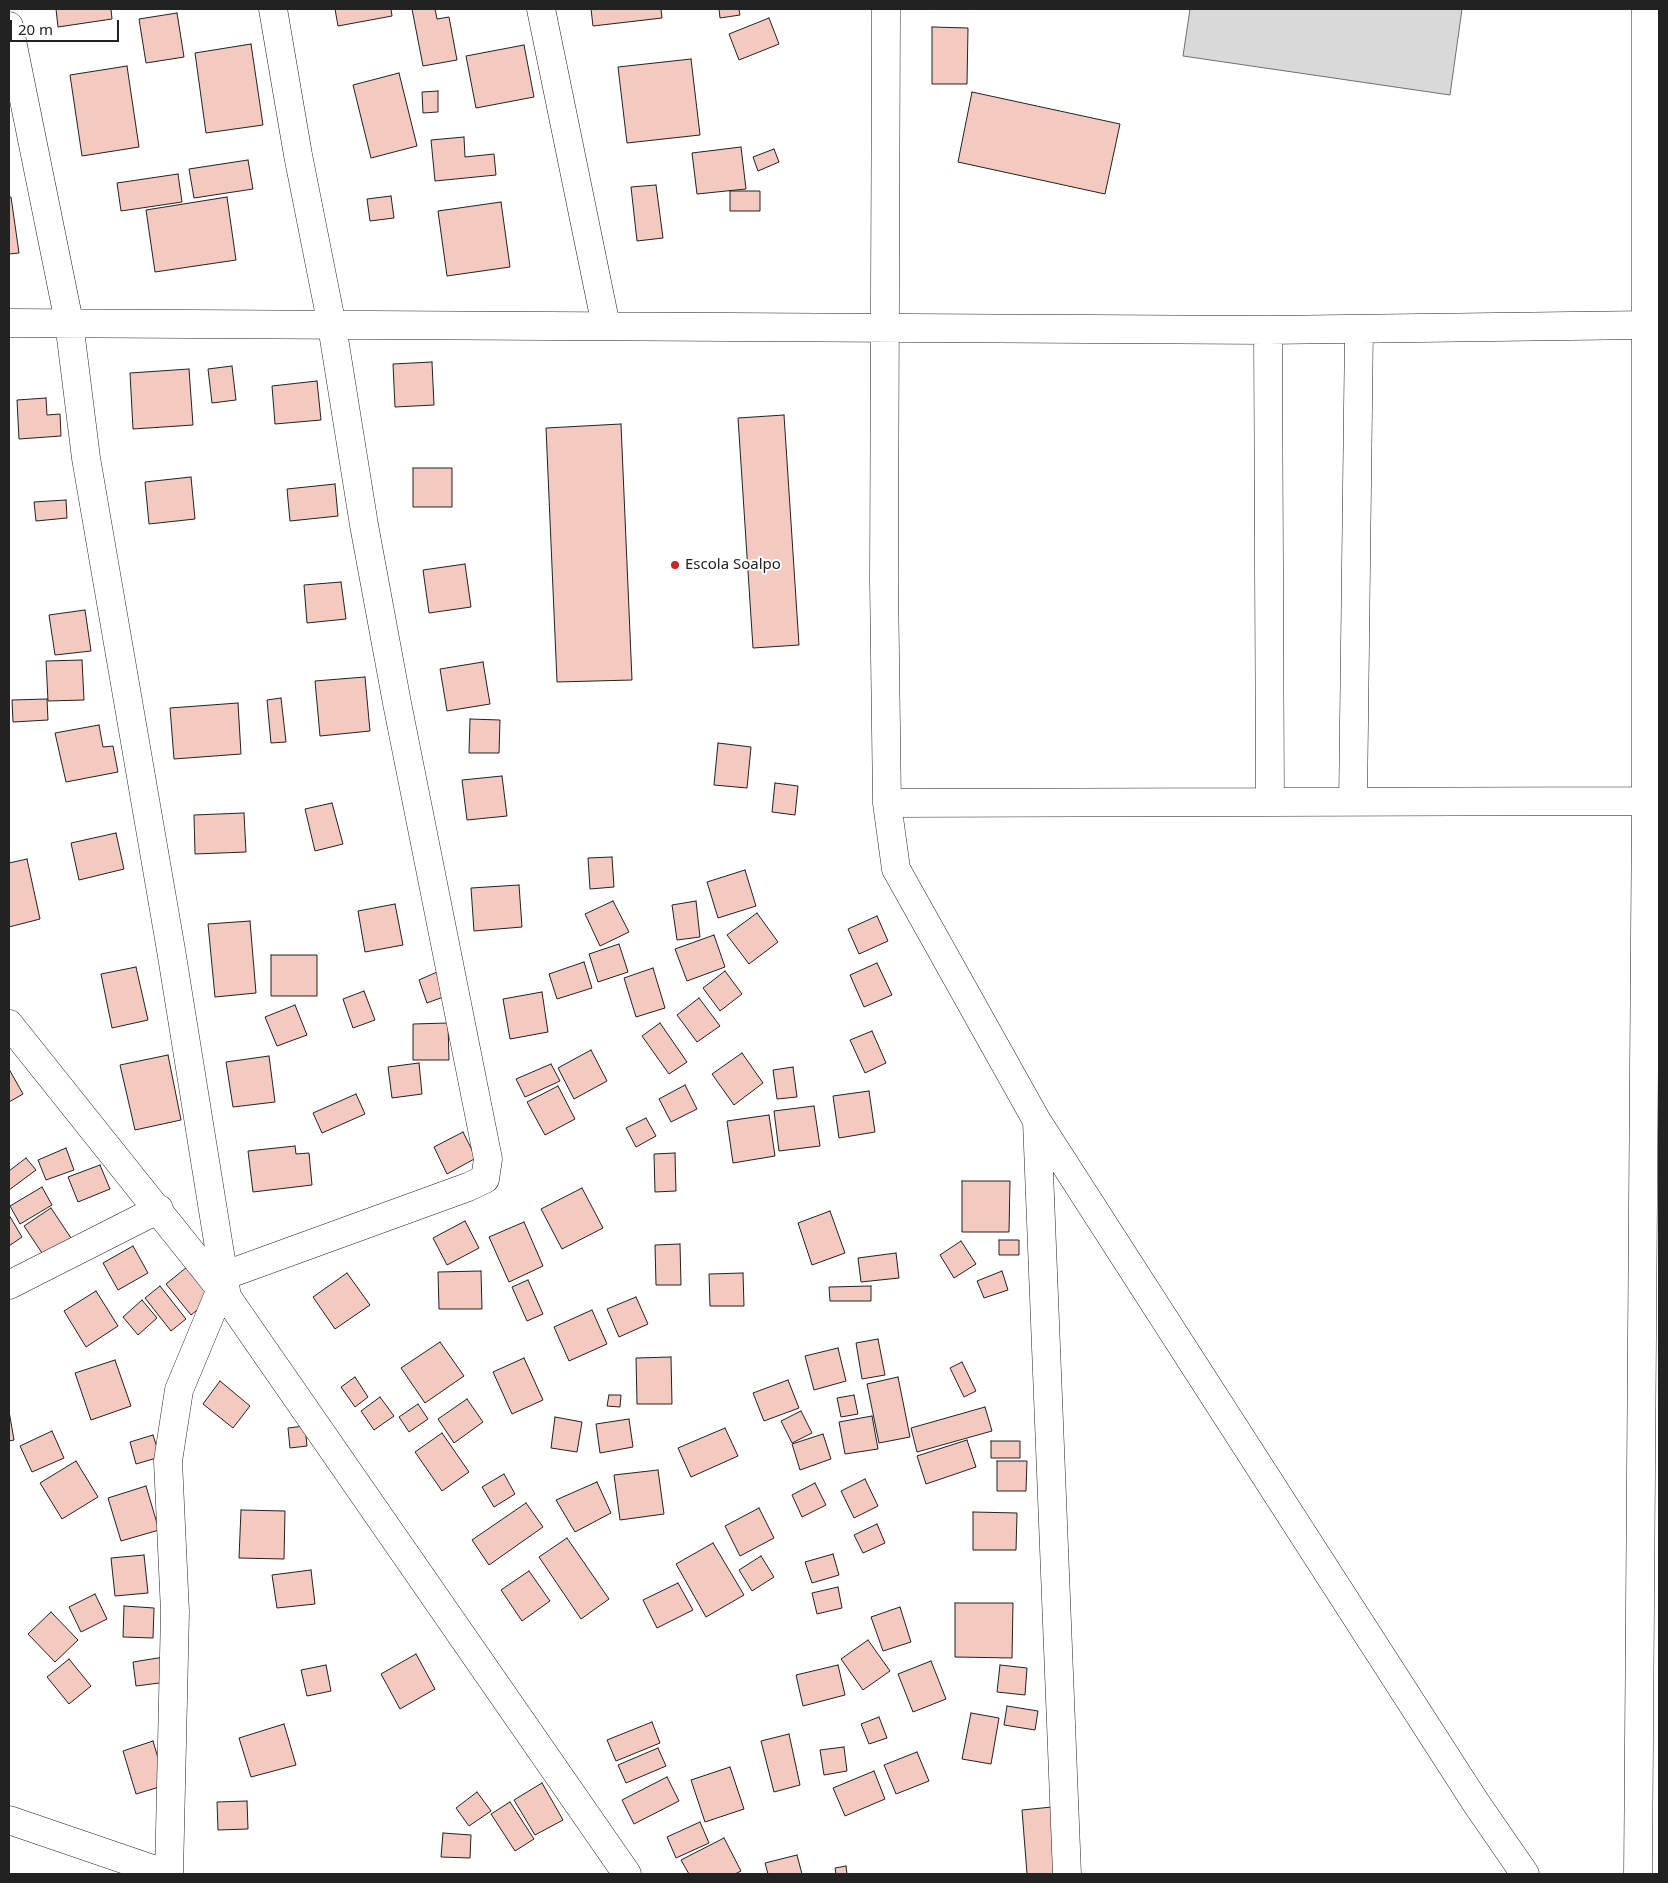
<!DOCTYPE html>
<style>
body{margin:0}
#map{position:relative;width:1668px;height:1883px;overflow:hidden;background:#fff;font-family:"Noto Sans",sans-serif}
canvas{display:block}
.frame{position:absolute;inset:0;border:10px solid #222;pointer-events:none}
.scale{position:absolute;left:10px;top:20px;width:109px;height:22px;box-sizing:border-box;border:2px solid #222;border-top:0;padding-left:6px;font-size:15px;line-height:18px;white-space:nowrap;color:#222;-webkit-text-stroke:4px #fff;paint-order:stroke}
</style>
<div id="map">
<canvas width="1668" height="1883"></canvas>
<div class="frame"></div>
<div class="scale">20 m</div>
</div>
<script>
const g = document.querySelector('canvas').getContext('2d');
g.lineJoin = 'round';
function fill(path, color) { g.fillStyle = color; g.fill(path, 'evenodd'); }
const poly = rows => new Path2D(rows.map(r => 'M' + r).join(''));
function strokePath(path, color, width, dash) { g.strokeStyle = color; g.lineWidth = width; g.lineCap = dash ? 'butt' : 'round'; g.setLineDash(dash || []); g.stroke(path); }
function label(font, color, halo, rows, align = 'center') {
  g.font = font + ' "Noto Sans",sans-serif'; g.lineWidth = 4; g.setLineDash([]); g.textBaseline = 'middle'; g.strokeStyle = halo; g.fillStyle = color; for (const [text, x, y, turn = 0] of rows) {
    g.save(); g.translate(x, y); g.rotate((+turn || 0) * Math.PI / 180); g.textAlign = isNaN(turn) ? turn : align; if (halo) g.strokeText(text, 0, 0); g.fillText(text, 0, 0); g.restore();
  }
}
const water = poly([
 [1190,9,1462,9,1450,95,1183,56,1190,9]
]);
fill(water, '#d9d9d9');
strokePath(water, '#6f6f6f', 1);
const building = poly([
 [56,9,111,9,112,19,58,27,56,9],
 [335,9,391,9,392,16,338,26,335,9],
 [412,9,435,9,437,19,449,17,457,60,423,66,412,9],
 [591,9,661,9,662,18,593,26,591,9],
 [719,9,739,9,740,15,720,18,719,9],
 [177,13,184,57,146,63,139,19,177,13],
 [769,18,779,44,739,60,729,34,769,18],
 [932,27,968,28,967,84,932,84,932,27],
 [251,44,263,125,206,133,195,53,251,44],
 [524,45,534,97,476,108,466,56,524,45],
 [691,59,700,135,627,143,618,67,691,59],
 [127,66,139,147,82,156,70,75,127,66],
 [399,73,417,146,371,158,353,85,399,73],
 [438,91,438,112,423,113,422,92,438,91],
 [972,92,1120,124,1105,194,958,162,972,92],
 [464,137,465,157,494,154,496,175,435,181,431,140,464,137],
 [741,147,746,189,697,194,692,153,741,147],
 [774,149,779,162,758,171,753,157,774,149],
 [248,160,253,189,194,198,189,169,248,160],
 [178,174,182,202,121,211,117,183,178,174],
 [656,185,663,238,637,241,631,187,656,185],
 [730,191,760,191,760,211,730,211,730,191],
 [391,196,394,218,370,221,367,199,391,196],
 [9,197,11,197,19,253,9,254,9,197],
 [227,197,236,260,155,272,146,210,227,197],
 [501,202,510,267,447,276,438,211,501,202],
 [432,362,434,405,395,407,393,364,432,362],
 [232,366,236,400,212,403,208,369,232,366],
 [189,369,193,425,133,429,130,373,189,369],
 [317,381,321,420,275,424,272,386,317,381],
 [46,398,47,415,60,414,61,436,19,439,17,400,46,398],
 [784,415,799,645,753,648,738,418,784,415],
 [621,424,632,680,557,682,546,428,621,424],
 [413,468,452,468,452,507,413,507,413,468],
 [191,477,195,519,149,524,145,482,191,477],
 [335,484,338,516,290,521,287,489,335,484],
 [66,500,67,518,36,521,34,502,66,500],
 [465,564,471,607,429,613,423,570,465,564],
 [341,582,346,619,307,623,304,585,341,582],
 [85,610,91,651,55,655,49,615,85,610],
 [82,660,84,700,48,701,46,661,82,660],
 [483,662,490,704,447,711,440,669,483,662],
 [365,677,370,731,320,736,315,681,365,677],
 [281,698,286,742,271,743,267,700,281,698],
 [47,699,48,720,13,722,12,700,47,699],
 [238,703,241,754,174,759,170,708,238,703],
 [470,719,500,720,499,753,469,753,470,719],
 [99,725,103,747,113,746,118,772,66,782,55,733,99,725],
 [718,743,751,747,747,788,714,785,718,743],
 [502,776,507,816,467,820,462,780,502,776],
 [775,783,798,786,795,815,772,812,775,783],
 [332,803,343,844,315,851,305,809,332,803],
 [244,813,246,852,195,854,194,815,244,813],
 [116,833,124,869,79,880,71,843,116,833],
 [612,857,614,887,590,889,588,858,612,857],
 [27,859,40,919,9,927,9,863,27,859],
 [745,870,756,906,718,918,707,882,745,870],
 [519,885,522,927,474,931,471,888,519,885],
 [613,901,629,932,600,946,585,914,613,901],
 [696,901,700,937,677,940,672,905,696,901],
 [395,904,403,945,365,952,358,911,395,904],
 [757,913,778,942,749,964,727,935,757,913],
 [877,916,888,941,859,954,848,929,877,916],
 [250,921,256,993,215,997,208,924,250,921],
 [714,935,725,967,687,981,675,949,714,935],
 [619,944,628,972,598,982,589,954,619,944],
 [271,955,317,955,317,996,271,996,271,955],
 [584,962,592,988,557,999,549,974,584,962],
 [877,963,892,995,864,1007,850,975,877,963],
 [136,967,148,1020,112,1028,101,974,136,967],
 [653,968,665,1008,636,1017,624,978,653,968],
 [725,971,742,994,720,1011,703,988,725,971],
 [437,972,446,996,427,1003,419,980,437,972],
 [364,991,375,1020,353,1028,343,999,364,991],
 [542,992,548,1032,510,1039,503,999,542,992],
 [699,998,720,1026,697,1042,677,1015,699,998],
 [295,1005,307,1035,277,1046,265,1017,295,1005],
 [448,1023,449,1060,413,1060,413,1024,448,1023],
 [660,1023,687,1062,669,1074,642,1036,660,1023],
 [872,1031,886,1063,865,1073,850,1040,872,1031],
 [591,1050,607,1081,574,1099,558,1068,591,1050],
 [742,1053,763,1083,734,1105,712,1074,742,1053],
 [168,1055,181,1120,135,1130,120,1065,168,1055],
 [269,1056,275,1102,233,1107,226,1062,269,1056],
 [419,1063,422,1094,392,1098,388,1067,419,1063],
 [551,1064,560,1081,525,1097,516,1079,551,1064],
 [793,1067,797,1097,777,1099,773,1070,793,1067],
 [9,1069,23,1094,9,1102,9,1069],
 [685,1085,697,1109,671,1122,659,1099,685,1085],
 [558,1086,575,1119,545,1135,527,1102,558,1086],
 [869,1091,875,1132,839,1138,833,1096,869,1091],
 [356,1094,365,1114,322,1133,313,1113,356,1094],
 [814,1106,820,1146,779,1151,774,1111,814,1106],
 [769,1115,775,1156,733,1163,727,1121,769,1115],
 [646,1118,656,1136,636,1147,626,1128,646,1118],
 [463,1132,476,1158,447,1174,434,1147,463,1132],
 [295,1146,296,1154,309,1153,312,1185,253,1192,248,1151,295,1146],
 [66,1148,74,1170,46,1180,38,1160,66,1148],
 [675,1153,676,1191,655,1192,654,1154,675,1153],
 [26,1158,36,1170,9,1190,9,1171,26,1158],
 [100,1165,110,1189,78,1202,68,1177,100,1165],
 [962,1181,1010,1181,1009,1232,962,1232,962,1181],
 [42,1187,52,1205,20,1224,10,1206,42,1187],
 [582,1188,603,1228,562,1249,541,1209,582,1188],
 [51,1208,71,1238,44,1256,24,1226,51,1208],
 [830,1211,845,1253,812,1265,798,1223,830,1211],
 [9,1215,22,1237,9,1246,9,1215],
 [465,1221,479,1248,447,1265,433,1238,465,1221],
 [524,1222,543,1266,509,1282,489,1237,524,1222],
 [999,1240,1019,1240,1019,1255,999,1255,999,1240],
 [961,1241,976,1264,954,1278,940,1255,961,1241],
 [680,1244,681,1285,656,1285,655,1245,680,1244],
 [133,1246,148,1273,118,1290,103,1263,133,1246],
 [896,1253,899,1278,861,1282,858,1258,896,1253],
 [187,1267,212,1298,191,1315,166,1284,187,1267],
 [481,1271,482,1309,439,1309,438,1272,481,1271],
 [1002,1271,1008,1290,984,1298,977,1281,1002,1271],
 [347,1273,370,1305,335,1329,313,1297,347,1273],
 [743,1273,744,1306,710,1306,709,1274,743,1273],
 [528,1280,543,1314,527,1321,512,1287,528,1280],
 [160,1286,186,1319,171,1331,145,1298,160,1286],
 [871,1286,871,1301,830,1301,829,1287,871,1286],
 [96,1291,118,1326,86,1347,64,1311,96,1291],
 [636,1297,648,1324,619,1337,607,1309,636,1297],
 [142,1300,157,1318,138,1335,123,1317,142,1300],
 [592,1310,607,1344,569,1361,554,1327,592,1310],
 [878,1339,885,1375,862,1379,856,1343,878,1339],
 [440,1342,464,1376,425,1403,401,1368,440,1342],
 [838,1348,846,1381,814,1390,805,1356,838,1348],
 [671,1357,672,1404,637,1404,636,1358,671,1357],
 [524,1358,543,1400,512,1414,493,1372,524,1358],
 [115,1360,131,1406,91,1420,75,1373,115,1360],
 [962,1362,976,1391,964,1397,950,1368,962,1362],
 [355,1377,368,1397,355,1407,341,1387,355,1377],
 [898,1377,910,1437,879,1443,867,1384,898,1377],
 [788,1380,799,1408,764,1421,753,1393,788,1380],
 [220,1381,250,1406,233,1428,203,1404,220,1381],
 [609,1395,621,1395,620,1407,607,1406,609,1395],
 [854,1395,858,1414,841,1417,837,1398,854,1395],
 [380,1397,394,1416,374,1430,361,1411,380,1397],
 [467,1399,483,1422,454,1443,438,1419,467,1399],
 [418,1404,428,1419,409,1432,399,1417,418,1404],
 [985,1407,992,1431,917,1452,911,1428,985,1407],
 [9,1411,14,1440,9,1441,9,1411],
 [801,1411,812,1433,792,1443,781,1421,801,1411],
 [872,1416,878,1449,845,1454,839,1422,872,1416],
 [555,1417,582,1422,577,1452,551,1448,555,1417],
 [629,1419,633,1447,600,1453,596,1424,629,1419],
 [305,1426,307,1446,290,1448,288,1428,305,1426],
 [725,1428,738,1456,691,1477,678,1448,725,1428],
 [52,1431,64,1458,32,1472,20,1446,52,1431],
 [442,1433,469,1472,442,1491,415,1452,442,1433],
 [823,1434,831,1459,800,1470,792,1444,823,1434],
 [153,1435,160,1457,136,1464,130,1442,153,1435],
 [967,1440,976,1467,926,1484,917,1456,967,1440],
 [991,1441,1020,1441,1020,1458,991,1458,991,1441],
 [76,1461,98,1497,62,1519,40,1483,76,1461],
 [997,1461,1027,1461,1026,1491,997,1491,997,1461],
 [658,1470,664,1514,620,1520,614,1475,658,1470],
 [504,1474,515,1494,494,1507,482,1487,504,1474],
 [865,1479,878,1506,854,1518,841,1491,865,1479],
 [597,1482,611,1513,575,1532,556,1500,597,1482],
 [815,1483,826,1505,802,1517,792,1495,815,1483],
 [146,1486,159,1530,121,1541,108,1498,146,1486],
 [526,1503,543,1527,489,1565,472,1540,526,1503],
 [759,1508,774,1538,740,1556,725,1526,759,1508],
 [241,1510,285,1511,284,1559,239,1558,241,1510],
 [973,1512,1017,1513,1016,1550,973,1550,973,1512],
 [877,1524,885,1543,863,1553,854,1535,877,1524],
 [567,1538,609,1599,581,1619,539,1557,567,1538],
 [713,1543,744,1595,706,1617,676,1564,713,1543],
 [833,1554,839,1575,812,1583,805,1562,833,1554],
 [144,1555,148,1593,115,1596,111,1558,144,1555],
 [761,1556,774,1577,752,1591,739,1570,761,1556],
 [311,1570,315,1604,277,1608,272,1575,311,1570],
 [529,1571,550,1601,522,1621,501,1590,529,1571],
 [678,1583,693,1610,657,1628,643,1600,678,1583],
 [838,1587,842,1608,817,1614,812,1593,838,1587],
 [95,1594,107,1619,81,1632,69,1607,95,1594],
 [955,1603,1013,1603,1012,1658,955,1657,955,1603],
 [124,1606,154,1608,153,1638,123,1637,124,1606],
 [900,1607,911,1642,883,1651,871,1617,900,1607],
 [51,1612,78,1640,55,1662,28,1634,51,1612],
 [868,1640,890,1671,863,1690,841,1659,868,1640],
 [416,1654,435,1689,400,1709,381,1674,416,1654],
 [164,1657,167,1682,136,1686,133,1662,164,1657],
 [69,1659,91,1686,69,1704,47,1677,69,1659],
 [931,1661,946,1699,913,1712,898,1674,931,1661],
 [326,1665,331,1691,307,1696,301,1670,326,1665],
 [838,1665,845,1695,803,1706,796,1675,838,1665],
 [1000,1665,1027,1668,1025,1695,997,1692,1000,1665],
 [1007,1706,1038,1711,1035,1730,1004,1725,1007,1706],
 [971,1713,999,1718,991,1764,962,1759,971,1713],
 [879,1717,887,1738,869,1744,861,1724,879,1717],
 [652,1722,660,1743,616,1761,607,1740,652,1722],
 [284,1724,296,1765,251,1777,239,1738,284,1724],
 [789,1734,800,1785,774,1792,761,1741,789,1734],
 [153,1741,166,1785,136,1794,123,1751,153,1741],
 [844,1747,847,1771,824,1775,820,1750,844,1747],
 [658,1748,666,1766,626,1783,618,1765,658,1748],
 [917,1752,929,1781,896,1794,884,1765,917,1752],
 [730,1767,744,1809,705,1822,691,1780,730,1767],
 [874,1771,885,1799,845,1816,833,1788,874,1771],
 [667,1777,679,1801,634,1824,622,1800,667,1777],
 [542,1783,563,1820,535,1835,514,1800,542,1783],
 [477,1792,491,1811,469,1826,456,1808,477,1792],
 [247,1801,248,1829,218,1830,217,1802,247,1801],
 [510,1802,534,1839,515,1851,491,1814,510,1802],
 [1052,1807,1058,1874,1027,1874,1022,1810,1052,1807],
 [700,1822,709,1843,676,1858,667,1837,700,1822],
 [443,1833,471,1835,470,1858,441,1857,443,1833],
 [724,1838,741,1871,735,1874,689,1874,681,1860,724,1838],
 [797,1855,802,1874,768,1874,765,1863,797,1855],
 [846,1866,847,1874,836,1874,835,1868,846,1866]
]);
fill(building, '#f3c9c0');
strokePath(building, '#222', 1);
const minor = poly([
 [541,9,606,326],
 [886,9,884,581,887,803,896,869,1037,1121,1476,1803,1525,1874],
 [9,26,69,322,86,458,171,950,227,1297],
 [9,323,1268,330,1646,325],
 [1268,330,1270,802],
 [1353,802,1359,329],
 [887,803,1646,801],
 [9,1024,227,1297,627,1874],
 [1037,1121,1067,1874],
 [223,1276,468,1187,485,1179,488,1159,397,703,364,525,332,326,298,155,273,9],
 [9,1285,159,1209],
 [9,1820,167,1874],
 [169,1874,175,1612,168,1461,179,1390,221,1289],
 [1638,1874,1646,801,1646,9]
]);
strokePath(minor, '#222', 29);
strokePath(minor, '#fff', 28);
for (const [x, y, r, color] of [
 [675,565,5,"#c62828"]
]) { const dot = new Path2D(); dot.arc(x, y, r, 0, 2 * Math.PI); g.fillStyle = color; g.fill(dot); strokePath(dot, '#fff', 2); }
label('15px', '#222', '#fff', [
 ["Escola Soalpo",685,565]
], 'left');
</script>
